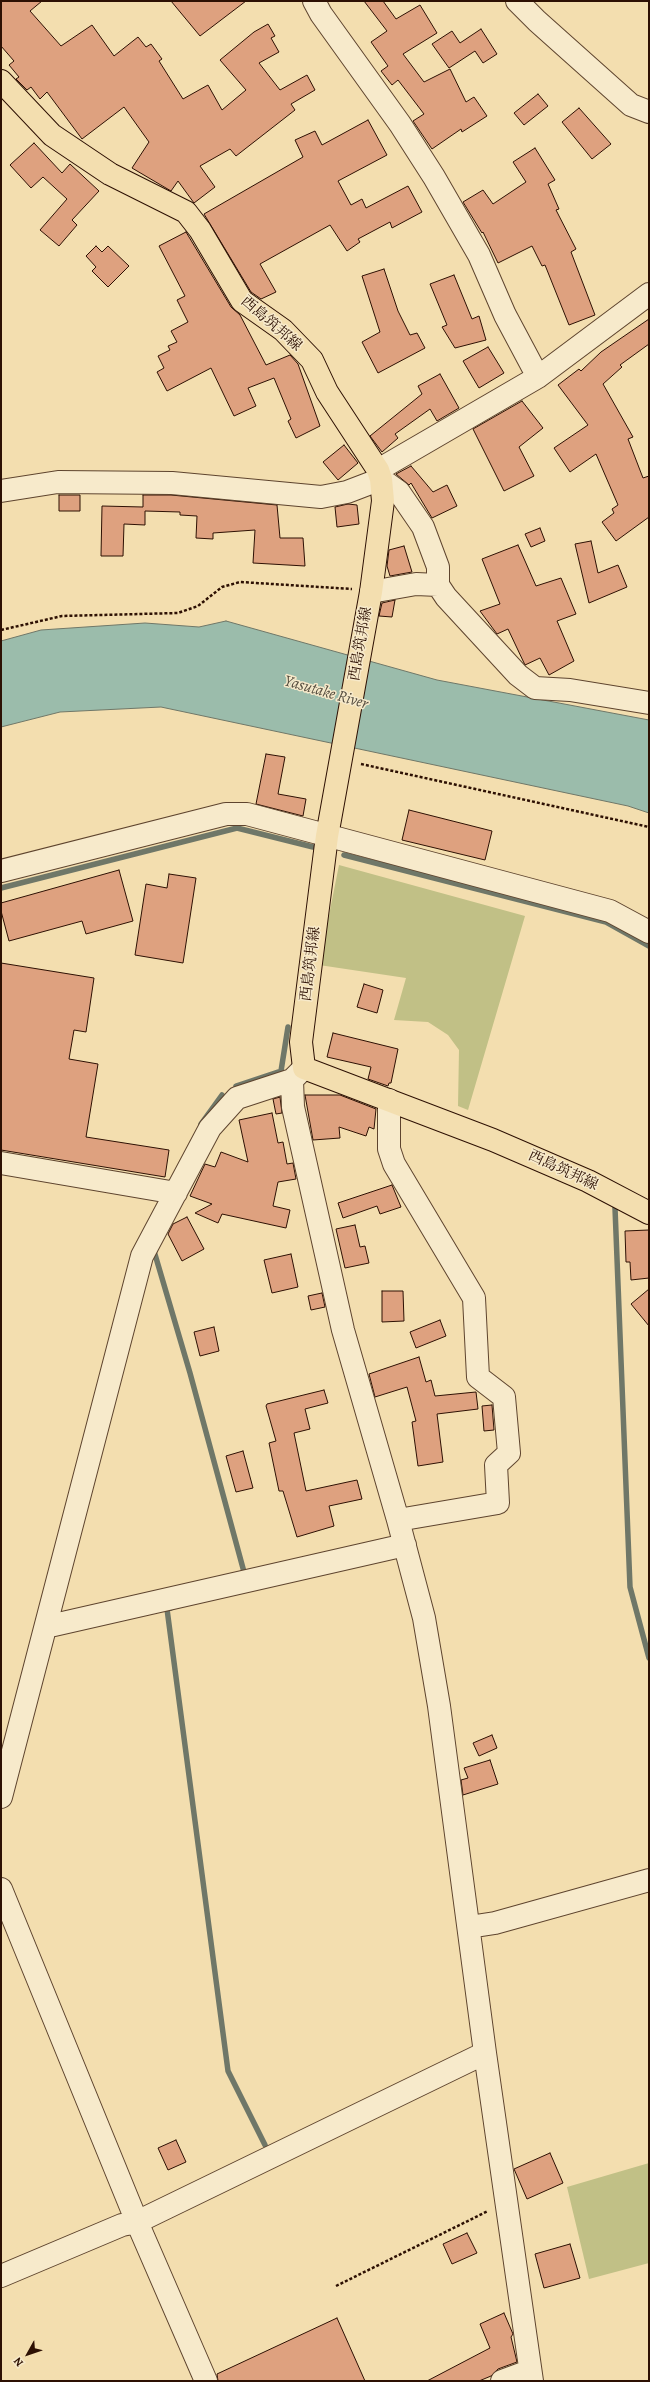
<!DOCTYPE html>
<meta charset="utf-8">
<style>
body{margin:0}
#map{position:relative;width:650px;height:2382px;overflow:hidden;background:#f3deaf;font-family:Alegreya,serif}
canvas{display:block}
.frame{position:absolute;inset:0;border:2px solid #2d1003;pointer-events:none}
.north{position:absolute;left:8px;top:2334px;width:40px;height:40px;-webkit-text-stroke:3px #f7eacb;paint-order:stroke;rotate:230deg;font-size:11px;font-weight:700;line-height:16px;text-align:center;color:#2d1003}
.north::after{content:'';display:block;margin:auto;width:14px;height:18px;background:#2d1003;clip-path:polygon(50% 0,100% 100%,50% 72%,0 100%)}
</style>
<div id="map">
<canvas width="650" height="2382"></canvas>
<div class="frame"></div>
<div class="north">N</div>
</div>
<script>
const g = document.querySelector('canvas').getContext('2d');
g.lineJoin = 'round';
function fill(path, color) { g.fillStyle = color; g.fill(path, 'evenodd'); }
const poly = rows => new Path2D(rows.map(r => 'M' + r).join(''));
function strokePath(path, color, width, dash) { g.strokeStyle = color; g.lineWidth = width; g.lineCap = dash ? 'butt' : 'round'; g.setLineDash(dash || []); g.stroke(path); }
function label(font, color, halo, rows, align = 'center') {
  g.font = font + ' Alegreya,"Noto Serif JP",serif'; g.lineWidth = 3; g.setLineDash([]); g.textBaseline = 'middle'; g.strokeStyle = halo; g.fillStyle = color; for (const [text, x, y, turn = 0] of rows) {
    g.save(); g.translate(x, y); g.rotate((+turn || 0) * Math.PI / 180); g.textAlign = isNaN(turn) ? turn : align; if (halo) g.strokeText(text, 0, 0); g.fillText(text, 0, 0); g.restore();
  }
}
fill(poly([
 [339,865,525,916,468,1110,458,1106,459,1050,448,1035,428,1022,394,1020,406,978,319,965],
 [649,2163,649,2263,589,2279,567,2187]
]), '#c1c086');
const water = poly([
 [226,621,437,680,649,720,649,813,628,806,161,707,60,712,1,727,1,641,41,630,145,623,199,627,226,621]
]);
fill(water, '#9bbcab');
strokePath(water, '#6f7768', 1);
strokePath(poly([
 [344,855,606,922,649,946],
 [1,888,237,828,313,847],
 [236,1086,281,1071,288,1027],
 [201,1124,222,1095],
 [615,1208,630,1587,649,1658],
 [154,1251,190,1373,244,1572],
 [171,1608,167,1609,228,2071,265,2145]
]), '#6f7768', 5.5);
const building = poly([
 [1,1,42,1,30,11,61,46,92,25,114,56,138,37,146,47,151,44,162,59,159,61,183,99,208,85,222,110,246,90,220,60,254,32,268,24,275,36,271,38,279,52,259,63,280,90,307,75,315,90,291,104,295,110,236,156,230,149,200,166,215,187,194,203,178,181,171,191,132,168,149,142,124,107,82,139,47,92,40,99,31,87,27,90,16,79,19,77,9,65,14,61,1,46,1,1],
 [171,1,246,1,200,36,171,1],
 [364,1,383,1,396,19,420,5,437,33,403,54,424,82,450,69,466,102,474,97,487,116,462,132,461,129,432,149,413,121,424,114,398,80,392,85,381,71,388,66,371,42,387,31,364,1],
 [481,29,497,54,483,63,475,51,449,68,432,44,452,31,460,43,481,29],
 [538,94,548,106,524,125,514,113,538,94],
 [579,108,611,144,592,159,562,122,579,108],
 [368,120,387,155,338,181,351,205,362,199,366,208,408,186,422,212,392,228,390,222,358,239,360,242,347,251,330,225,260,264,276,292,261,299,251,292,204,214,303,157,295,140,315,131,322,145,368,120],
 [34,143,62,173,70,164,99,191,72,220,77,225,59,246,40,230,67,199,43,177,31,188,10,165,34,143],
 [535,148,555,180,548,184,559,209,556,210,576,249,571,252,595,315,569,325,545,265,542,266,532,246,498,263,483,232,482,233,463,202,483,190,493,204,526,182,513,162,535,148],
 [186,232,231,307,240,315,266,365,290,355,298,364,320,426,296,438,288,421,291,419,274,378,248,388,256,406,234,416,211,368,167,391,157,372,164,368,158,356,170,350,168,346,177,342,171,331,188,322,177,300,185,296,159,246,186,232],
 [96,246,102,252,108,246,129,266,108,287,92,271,96,267,86,256,96,246],
 [384,269,398,311,410,335,417,333,425,348,378,373,362,342,380,332,362,276,384,269],
 [454,275,472,319,479,316,486,340,455,348,442,327,447,325,430,284,454,275],
 [649,319,649,344,620,365,622,367,603,384,633,437,628,439,643,478,649,476,649,517,616,541,602,522,614,513,612,509,618,505,596,454,570,472,554,448,588,425,558,385,579,369,581,371,601,352,649,319],
 [488,347,504,373,479,388,463,361,488,347],
 [440,374,459,408,437,421,430,409,395,434,398,438,382,452,370,436,422,394,418,386,440,374],
 [522,401,543,428,519,447,534,476,504,491,473,429,522,401],
 [344,445,358,463,338,480,323,462,344,445],
 [411,466,433,492,447,485,457,506,432,518,411,483,409,485,396,474,411,466],
 [59,495,80,495,80,511,59,511,59,495],
 [143,495,171,495,277,505,280,538,303,538,305,566,253,563,255,530,213,533,213,539,196,538,197,516,180,515,180,512,145,511,145,525,124,524,123,556,101,556,102,506,143,507,143,495],
 [348,504,357,505,359,524,337,527,335,507,348,504],
 [540,528,545,541,531,547,525,534,540,528],
 [591,541,598,573,618,565,627,587,589,603,575,544,591,541],
 [518,545,536,586,561,578,576,614,557,621,574,661,549,675,540,658,525,665,508,629,497,634,480,611,500,604,482,559,518,545],
 [404,546,412,572,390,576,387,566,389,550,404,546],
 [395,600,392,617,379,616,382,603,395,600],
 [266,754,285,757,278,794,306,799,303,816,256,804,266,754],
 [409,810,492,831,485,860,402,840,409,810],
 [119,870,133,921,86,934,82,921,9,941,1,911,1,903,119,870],
 [169,874,196,878,183,963,135,955,146,884,167,888,169,874],
 [1,963,94,978,86,1032,74,1030,69,1059,98,1064,86,1137,169,1150,165,1177,1,1150,1,963],
 [364,984,383,990,377,1013,357,1007,364,984],
 [333,1033,398,1049,391,1083,389,1083,388,1086,368,1079,371,1067,327,1057,333,1033],
 [305,1095,340,1095,376,1109,374,1129,369,1127,366,1136,339,1127,340,1138,313,1140,305,1095],
 [280,1097,282,1113,276,1114,273,1099,280,1097],
 [272,1113,278,1143,283,1142,287,1164,293,1163,296,1179,278,1182,273,1206,290,1210,286,1228,222,1214,218,1223,195,1213,212,1204,190,1196,205,1164,215,1167,221,1152,248,1162,239,1120,272,1113],
 [392,1185,401,1207,380,1214,377,1206,343,1218,338,1203,392,1185],
 [187,1217,204,1249,182,1261,168,1234,173,1224,187,1217],
 [355,1225,360,1247,365,1246,369,1263,345,1268,336,1229,355,1225],
 [649,1230,649,1278,631,1280,630,1262,626,1262,625,1231,649,1230],
 [291,1254,298,1287,272,1293,264,1260,291,1254],
 [649,1289,649,1326,631,1304,649,1289],
 [382,1291,403,1291,404,1321,382,1322,382,1291],
 [322,1293,325,1307,311,1310,308,1296,322,1293],
 [440,1320,446,1336,416,1348,410,1332,440,1320],
 [214,1327,219,1351,200,1356,194,1332,214,1327],
 [419,1357,426,1382,431,1380,435,1396,476,1392,478,1409,437,1414,443,1462,418,1466,412,1422,416,1421,407,1387,375,1397,369,1374,419,1357],
 [324,1390,328,1403,305,1409,310,1429,294,1433,306,1491,357,1480,362,1499,329,1506,334,1526,297,1537,283,1491,279,1491,269,1443,276,1441,266,1406,267,1404,324,1390],
 [492,1405,494,1430,484,1431,482,1406,492,1405],
 [243,1451,253,1488,236,1492,226,1456,243,1451],
 [492,1735,497,1748,479,1756,473,1743,492,1735],
 [490,1760,498,1784,463,1795,461,1780,468,1778,464,1768,490,1760],
 [176,2140,186,2162,168,2170,158,2148,176,2140],
 [550,2153,563,2183,527,2199,514,2169,550,2153],
 [467,2233,477,2253,452,2264,443,2244,467,2233],
 [570,2244,580,2278,544,2288,535,2254,570,2244],
 [504,2313,513,2334,511,2337,517,2362,498,2369,491,2376,479,2381,427,2381,490,2348,480,2324,504,2313],
 [337,2318,365,2381,218,2381,217,2374,337,2318]
]);
fill(building, '#dea17f');
strokePath(building, '#2d1003', 1);
const minor = poly([
 [314,1,321,14,400,124,434,177,479,255,505,315,538,377],
 [517,1,537,21,631,105,649,112],
 [378,470,538,377,649,294],
 [1,491,58,482,172,483,321,497,347,492,381,479,399,492,423,527,438,567,438,585],
 [371,592,416,584,438,585,446,597,518,675,535,688,570,690,649,703],
 [1,871,226,814,247,814,610,911,649,932],
 [292,1080,293,1107,343,1330,398,1520,424,1618,439,1706,485,2053,532,2381],
 [389,1100,389,1149,394,1164,474,1298,478,1377,504,1397,509,1453,496,1465,498,1503,398,1520],
 [1,1163,176,1193],
 [47,1622,54,1625,405,1545],
 [1,1797,142,1256,210,1128,237,1098,292,1080,301,1071],
 [1,1889,137,2222,206,2381],
 [469,1927,495,1923,649,1880],
 [1,2276,122,2225,137,2222,485,2053],
 [502,2381,529,2371]
]);
const major = poly([
 [1,81,52,135,110,174,186,212,200,230,242,301,283,330,312,360,327,392,378,470,381,479,383,501,371,592,327,836,301,1042,304,1068,493,1140,588,1181,649,1213]
]);
strokePath(minor, '#5e442e', 24);
strokePath(major, '#2d1003', 24);
strokePath(poly([
 [1,630,62,616,178,613,198,606,222,587,240,582,352,589],
 [361,764,649,827],
 [336,2286,488,2211]
]), '#2d1003', 2.5, [3, 2]);
strokePath(minor, '#f7eacb', 22);
strokePath(major, '#f3deaf', 22);
label('15px', '#2d1003', '#f7eacb', [
 ["西島筑邦線",271,324,41],
 ["西島筑邦線",361,644,-80],
 ["西島筑邦線",311,964,-83],
 ["西島筑邦線",563,1171,25]
]);
label('italic 16px', '#544c3e', '#f7eacb', [
 ["Yasutake River",326,693,16]
]);
</script>
